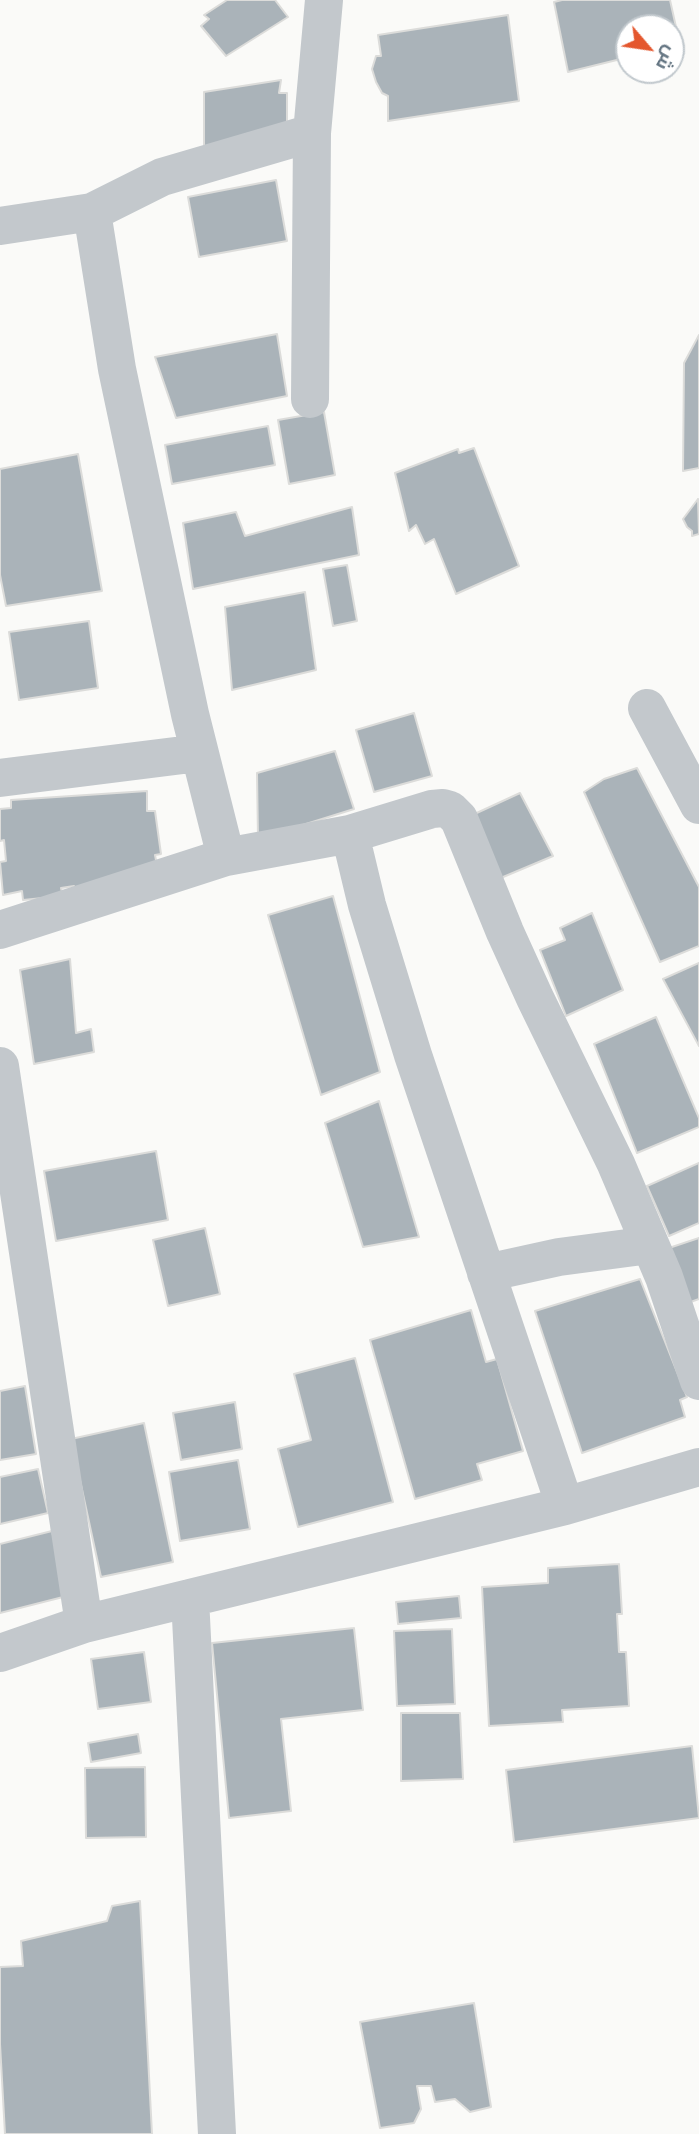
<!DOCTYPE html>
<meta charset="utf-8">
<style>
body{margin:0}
#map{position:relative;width:699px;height:2134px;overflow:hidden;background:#fafaf8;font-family:"DM Sans",Cairo,sans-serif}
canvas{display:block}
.north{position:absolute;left:615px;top:14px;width:70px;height:70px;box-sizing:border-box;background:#fff;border:2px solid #c1c8cd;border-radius:50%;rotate:119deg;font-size:19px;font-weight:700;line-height:28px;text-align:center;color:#657683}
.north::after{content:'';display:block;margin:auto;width:24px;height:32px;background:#e4572e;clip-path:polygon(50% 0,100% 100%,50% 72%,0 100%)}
</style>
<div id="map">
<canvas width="699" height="2134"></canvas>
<div class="north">ش</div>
</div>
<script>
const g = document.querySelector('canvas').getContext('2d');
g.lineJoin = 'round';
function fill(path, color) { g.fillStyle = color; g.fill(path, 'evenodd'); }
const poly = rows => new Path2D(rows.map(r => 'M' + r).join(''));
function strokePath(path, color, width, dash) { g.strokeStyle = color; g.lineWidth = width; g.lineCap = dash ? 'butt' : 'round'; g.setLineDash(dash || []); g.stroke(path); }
const building = poly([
 [227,0,275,0,288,17,226,56,201,26,209,19,204,15,227,0],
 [562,0,670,0,680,45,671,47,671,28,629,28,629,57,568,72,554,2,562,0],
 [508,15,519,101,388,121,388,96,382,93,376,82,372,69,376,56,381,56,378,35,508,15],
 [281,80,279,93,287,93,287,130,204,157,204,92,281,80],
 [276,180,287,241,199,257,188,197,276,180],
 [277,334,287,396,176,418,155,357,277,334],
 [699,335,699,468,683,471,684,363,699,335],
 [324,412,335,475,289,484,278,420,324,412],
 [268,426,275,465,172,484,165,445,268,426],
 [474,448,519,566,456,594,434,539,425,544,416,525,409,531,395,473,458,449,459,453,474,448],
 [78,454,102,591,6,606,0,575,0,469,78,454],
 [698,499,699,534,692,536,692,531,687,527,683,519,698,499],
 [352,507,359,555,193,589,183,523,236,512,245,536,352,507],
 [347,565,357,621,333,626,323,569,347,565],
 [305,592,316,670,232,690,225,607,305,592],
 [89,621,98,688,19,700,9,632,89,621],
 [414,713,432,776,374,792,356,730,414,713],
 [335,751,354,809,258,839,257,773,335,751],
 [637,768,699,887,699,946,660,962,584,792,604,779,637,768],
 [147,791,147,811,155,811,161,854,155,855,159,876,76,895,74,886,61,888,63,896,23,900,22,891,3,895,0,862,6,861,4,840,0,841,0,809,11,808,11,800,147,791],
 [520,793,553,856,496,880,468,817,520,793],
 [333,896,380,1072,321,1095,268,915,333,896],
 [592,913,623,990,566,1016,540,950,565,940,560,928,592,913],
 [70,959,76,1033,91,1029,94,1052,34,1064,20,970,70,959],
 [699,963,699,1046,663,979,699,963],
 [656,1017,699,1118,699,1127,637,1153,594,1044,656,1017],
 [379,1101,419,1237,363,1247,325,1123,379,1101],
 [156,1151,168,1220,56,1241,44,1171,156,1151],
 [699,1163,699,1223,669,1236,647,1186,699,1163],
 [205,1228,220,1294,168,1306,153,1240,205,1228],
 [699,1238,699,1299,688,1303,663,1250,699,1238],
 [640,1279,687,1397,680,1400,685,1417,582,1453,535,1311,640,1279],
 [471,1310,486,1362,497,1359,523,1451,477,1464,482,1480,415,1499,370,1340,471,1310],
 [355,1358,393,1502,298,1527,278,1449,311,1440,294,1374,355,1358],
 [25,1386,36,1454,0,1460,0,1391,25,1386],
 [235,1402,242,1449,181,1460,173,1413,235,1402],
 [144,1423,173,1562,101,1577,71,1439,144,1423],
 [238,1460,250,1529,180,1541,169,1472,238,1460],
 [38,1469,48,1513,0,1524,0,1477,38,1469],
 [52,1531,67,1596,0,1613,0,1544,52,1531],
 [619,1564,622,1614,617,1614,619,1652,626,1652,629,1706,562,1710,563,1722,489,1726,482,1587,548,1583,548,1568,619,1564],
 [459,1596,461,1618,398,1624,396,1602,459,1596],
 [354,1628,363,1710,281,1719,291,1811,229,1818,212,1643,354,1628],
 [452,1629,455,1704,397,1706,394,1631,452,1629],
 [144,1652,151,1702,98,1709,91,1659,144,1652],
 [401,1713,460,1713,463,1779,401,1781,401,1713],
 [138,1734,141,1753,91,1762,88,1743,138,1734],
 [692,1746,699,1818,514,1842,506,1770,692,1746],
 [145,1767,146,1837,86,1838,85,1768,145,1767],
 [140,1901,152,2134,5,2134,0,2044,0,1967,23,1966,21,1941,107,1921,112,1906,140,1901],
 [474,2003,491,2107,470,2112,455,2099,435,2102,431,2086,417,2086,421,2109,414,2123,380,2128,360,2022,474,2003]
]);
fill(building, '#aab3b9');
strokePath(building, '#dcdcda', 2);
strokePath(poly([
 [92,212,117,369,190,714,226,857],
 [0,226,92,212,162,177,312,133],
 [310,399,312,133,324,0],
 [647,708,699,805],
 [0,778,199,753],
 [350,834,432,809,443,808,450,810,459,819,505,932,535,998,616,1164,664,1277,699,1381],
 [0,930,226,857,350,834,367,905,413,1055,565,1506],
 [0,1066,84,1624],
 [486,1273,559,1257,650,1245],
 [190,1598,217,2134],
 [0,1653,84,1624,565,1506,699,1467]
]), '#c3c8cc', 38);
</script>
